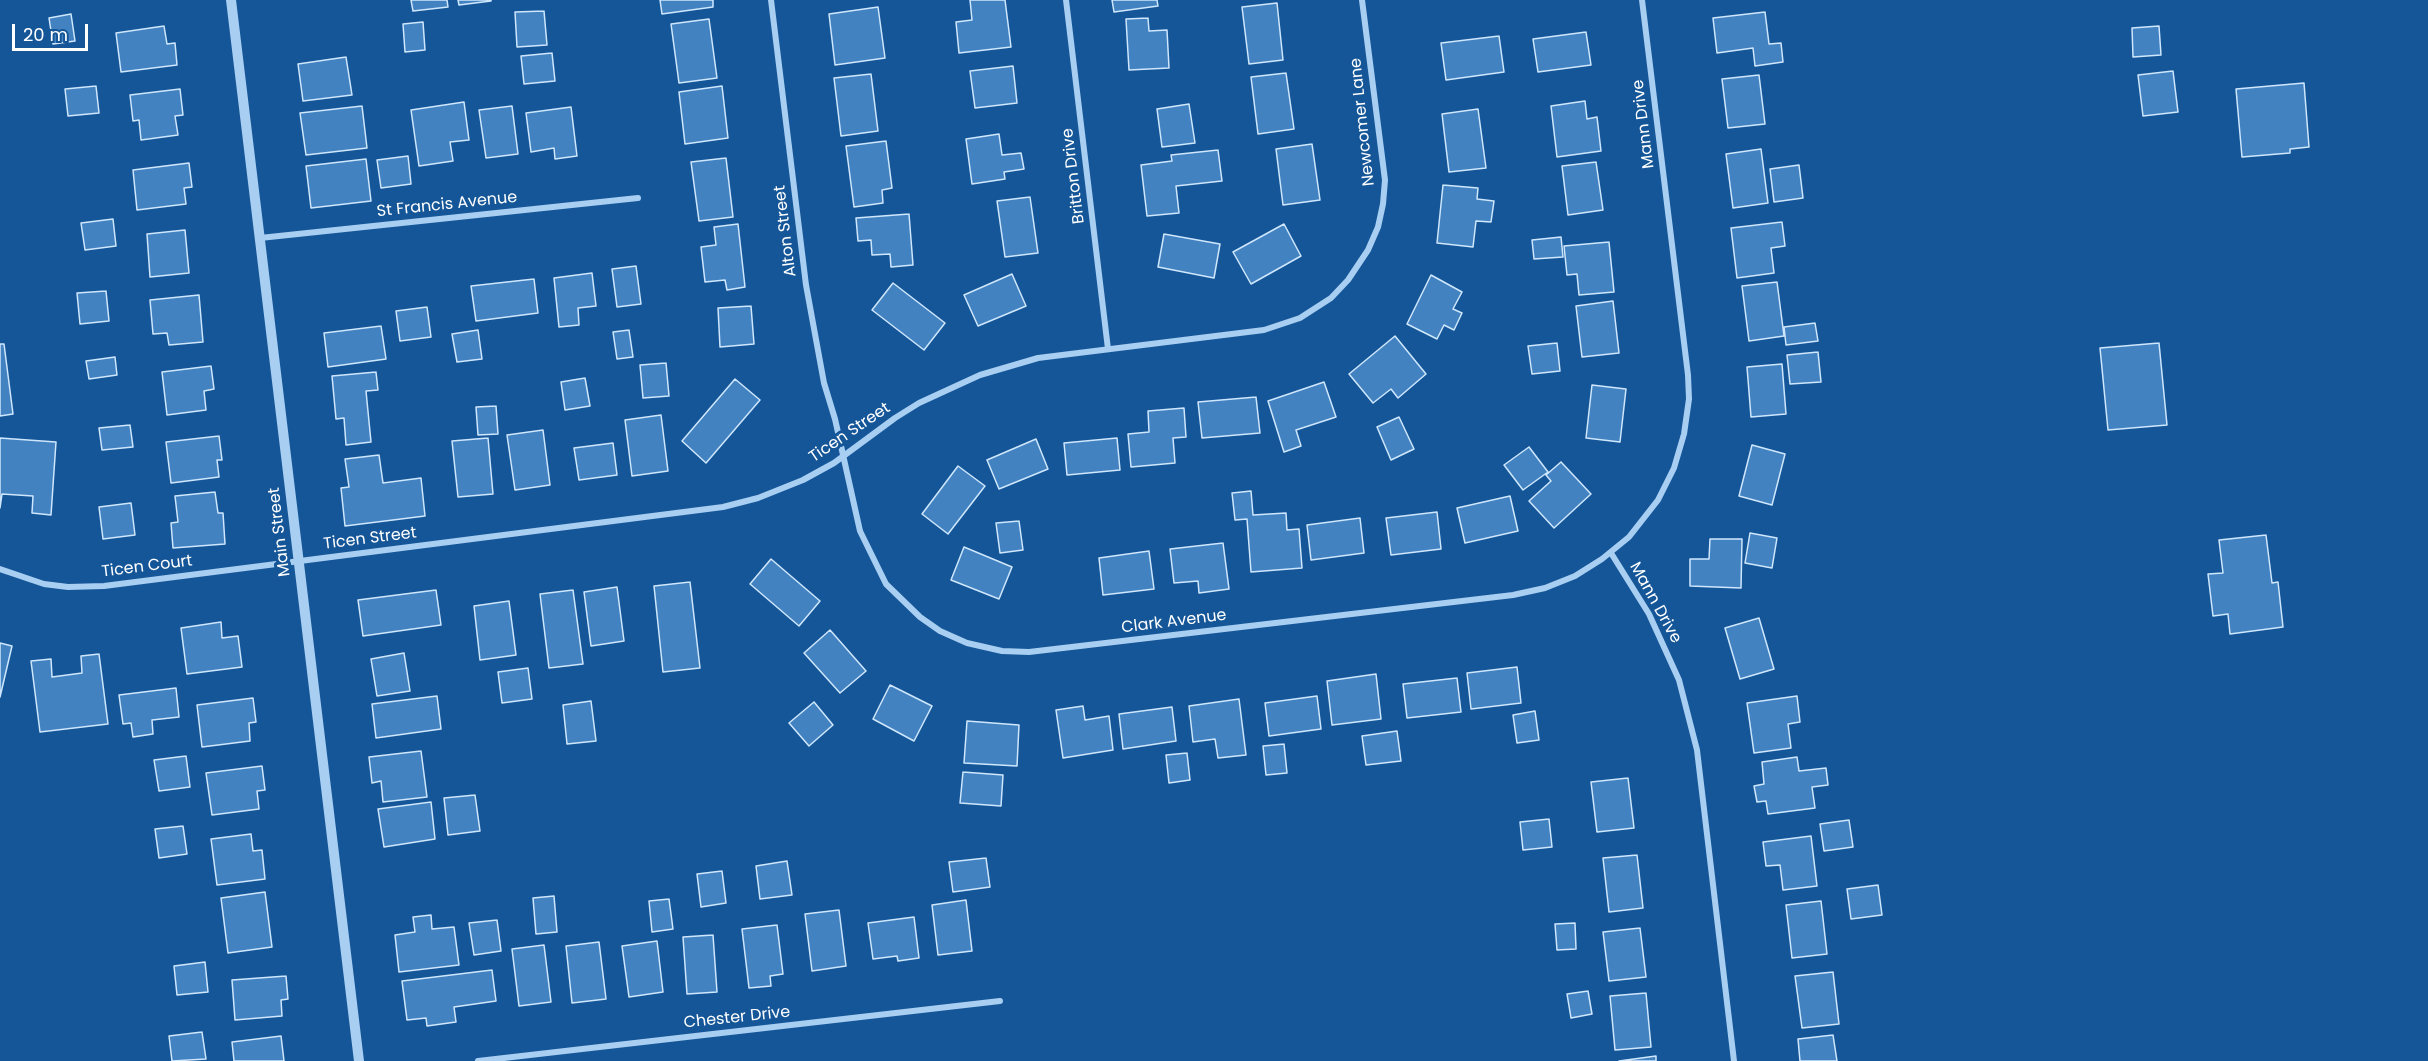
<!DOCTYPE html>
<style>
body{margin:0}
#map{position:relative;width:2428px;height:1061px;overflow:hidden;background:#155698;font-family:Poppins,sans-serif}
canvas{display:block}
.scale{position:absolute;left:12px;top:24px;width:76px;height:27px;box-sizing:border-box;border:3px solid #fff;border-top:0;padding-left:8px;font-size:18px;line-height:21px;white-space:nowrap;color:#fff;-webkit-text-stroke:4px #155698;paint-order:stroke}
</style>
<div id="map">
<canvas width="2428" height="1061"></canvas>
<div class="scale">20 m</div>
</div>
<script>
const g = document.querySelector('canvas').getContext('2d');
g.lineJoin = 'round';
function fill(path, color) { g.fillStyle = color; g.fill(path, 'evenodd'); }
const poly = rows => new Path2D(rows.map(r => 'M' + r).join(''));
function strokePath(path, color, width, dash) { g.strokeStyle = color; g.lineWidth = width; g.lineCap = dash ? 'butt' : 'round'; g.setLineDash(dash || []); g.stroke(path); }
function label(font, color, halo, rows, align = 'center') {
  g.font = font + ' Poppins,sans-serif'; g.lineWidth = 6; g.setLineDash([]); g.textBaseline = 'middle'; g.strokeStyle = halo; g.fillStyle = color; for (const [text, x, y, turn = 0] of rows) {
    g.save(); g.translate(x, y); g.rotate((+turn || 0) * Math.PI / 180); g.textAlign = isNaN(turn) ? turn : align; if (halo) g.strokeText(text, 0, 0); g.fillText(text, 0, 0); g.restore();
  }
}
const building = poly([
 [411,0,447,0,448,7,413,11,411,0],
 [458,0,491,0,491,1,459,5,458,0],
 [660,0,713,0,713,7,662,14,660,0],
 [970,0,1005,0,1011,47,959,53,956,22,972,20,970,0],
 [1112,0,1157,0,1158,6,1114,12,1112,0],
 [1277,3,1283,60,1249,64,1242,7,1277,3],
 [878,7,885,58,835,65,829,14,878,7],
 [544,11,547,45,517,47,515,12,544,11],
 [1765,12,1769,44,1781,43,1783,62,1755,66,1753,48,1717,53,1713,18,1765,12],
 [71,14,75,41,53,44,49,18,71,14],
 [1148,18,1149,31,1167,30,1169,68,1129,70,1126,19,1148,18],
 [709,19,717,78,679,83,671,24,709,19],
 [423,22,425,50,405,52,403,24,423,22],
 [164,26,167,44,175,43,177,65,121,72,116,33,164,26],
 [2159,26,2161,55,2133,57,2132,28,2159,26],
 [1586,32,1591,65,1538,72,1533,39,1586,32],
 [1499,36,1504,72,1446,80,1441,43,1499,36],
 [552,53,555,81,524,84,521,56,552,53],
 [346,57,352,95,303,101,298,64,346,57],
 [1013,66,1017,103,975,108,970,71,1013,66],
 [2173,71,2178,112,2143,116,2138,75,2173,71],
 [1286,73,1294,129,1258,134,1251,77,1286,73],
 [871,74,878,131,841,136,834,78,871,74],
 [1759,75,1765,124,1728,128,1722,79,1759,75],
 [2304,83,2309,147,2290,149,2290,153,2242,157,2236,89,2304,83],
 [96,86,99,113,68,116,65,89,96,86],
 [722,86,728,138,685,144,679,92,722,86],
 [180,89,183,115,175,116,178,135,141,140,139,120,133,121,130,95,180,89],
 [1585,101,1587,119,1597,117,1601,151,1557,157,1551,106,1585,101],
 [464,102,469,140,450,142,453,161,419,166,411,110,464,102],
 [1189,104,1195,143,1162,147,1157,109,1189,104],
 [362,106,367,148,306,155,300,113,362,106],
 [512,106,518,154,486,158,479,110,512,106],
 [571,107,577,156,555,159,554,148,531,152,526,113,571,107],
 [1478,109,1486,168,1449,172,1442,114,1478,109],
 [999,134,1002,155,1021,153,1024,169,1004,172,1005,179,972,184,966,139,999,134],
 [886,141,892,188,882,190,883,203,854,207,846,146,886,141],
 [1312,144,1320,200,1283,205,1276,149,1312,144],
 [1761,149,1768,203,1733,208,1726,154,1761,149],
 [1218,150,1222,181,1176,186,1179,213,1147,216,1141,165,1172,161,1171,155,1218,150],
 [408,156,411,184,381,188,377,160,408,156],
 [726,158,733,217,699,221,691,162,726,158],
 [366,159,371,201,311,208,306,166,366,159],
 [1596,162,1603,210,1568,215,1562,166,1596,162],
 [189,163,192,187,184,188,186,204,137,210,133,170,189,163],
 [1799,165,1803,198,1774,202,1770,169,1799,165],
 [1443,185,1478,188,1477,199,1494,201,1491,222,1476,221,1473,247,1437,243,1443,185],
 [1030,197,1038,253,1005,257,997,201,1030,197],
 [909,214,913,265,891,267,890,254,872,255,871,240,858,241,856,218,909,214],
 [113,219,116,246,85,250,81,223,113,219],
 [1782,222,1785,246,1771,248,1774,273,1737,278,1731,228,1782,222],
 [738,224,745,287,727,290,725,280,705,282,701,247,716,245,714,227,738,224],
 [1284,224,1301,256,1251,284,1233,252,1284,224],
 [185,230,189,273,150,277,147,234,185,230],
 [1164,234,1220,244,1214,278,1158,267,1164,234],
 [1561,237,1563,257,1534,259,1532,240,1561,237],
 [1609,242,1614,292,1579,295,1577,274,1567,275,1564,246,1609,242],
 [636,266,641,304,617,307,612,269,636,266],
 [592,273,596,306,578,308,579,325,559,327,554,278,592,273],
 [1012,274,1026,306,978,326,964,295,1012,274],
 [1431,275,1462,292,1453,309,1462,313,1454,330,1444,325,1437,339,1407,324,1431,275],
 [534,279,538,313,476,321,471,286,534,279],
 [1777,282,1784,336,1749,341,1742,286,1777,282],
 [893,283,945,323,924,350,872,310,893,283],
 [106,291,109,321,80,324,77,293,106,291],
 [199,295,203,342,169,345,167,333,153,334,150,300,199,295],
 [1613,301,1619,353,1582,357,1576,306,1613,301],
 [751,306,754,344,720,347,718,308,751,306],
 [427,307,431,337,400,341,396,311,427,307],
 [1815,323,1818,341,1786,345,1784,327,1815,323],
 [381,326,386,359,328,367,324,333,381,326],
 [478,330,482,359,457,362,452,334,478,330],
 [629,330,633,357,617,359,613,332,629,330],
 [1395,336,1426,374,1398,398,1391,389,1373,403,1349,374,1395,336],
 [1557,343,1560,371,1532,374,1528,346,1557,343],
 [2159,343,2167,425,2108,430,2100,348,2159,343],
 [0,344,4,344,13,414,0,416,0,344],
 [1818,352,1821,382,1790,384,1787,355,1818,352],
 [115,357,117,375,89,379,86,361,115,357],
 [666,363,669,396,643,398,640,365,666,363],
 [1782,364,1786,414,1751,417,1747,367,1782,364],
 [211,366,214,389,204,391,206,410,167,415,162,372,211,366],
 [376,372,378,390,366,391,371,442,346,445,344,418,336,419,332,376,376,372],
 [585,378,590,406,565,410,561,382,585,378],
 [735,379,760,400,706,463,682,441,735,379],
 [1324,382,1336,417,1296,430,1301,446,1284,452,1268,401,1324,382],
 [1592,385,1626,389,1620,442,1586,438,1592,385],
 [1256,397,1260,433,1202,438,1198,402,1256,397],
 [496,406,498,434,478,435,476,407,496,406],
 [1184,408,1186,437,1173,438,1175,463,1131,467,1128,434,1149,432,1148,411,1184,408],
 [661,415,668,471,632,476,625,420,661,415],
 [1399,417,1414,449,1391,460,1377,427,1399,417],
 [130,425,133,447,102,450,99,428,130,425],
 [543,430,550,485,515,490,507,435,543,430],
 [219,436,222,460,217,460,219,477,171,483,166,442,219,436],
 [0,438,56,442,51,515,32,513,33,496,2,494,0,508,0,438],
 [488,438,493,494,458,497,452,441,488,438],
 [1117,438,1120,470,1067,475,1064,443,1117,438],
 [1036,439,1048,469,999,489,987,460,1036,439],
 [613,443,617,475,579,480,574,448,613,443],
 [1752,445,1785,454,1772,505,1739,496,1752,445],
 [1529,447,1548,472,1523,490,1504,465,1529,447],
 [379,455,383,483,421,478,425,516,345,526,341,488,349,487,345,459,379,455],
 [1561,462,1591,494,1554,528,1529,501,1551,481,1546,475,1561,462],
 [958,466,985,486,948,534,922,514,958,466],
 [1251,491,1253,515,1286,513,1287,530,1299,529,1302,568,1251,572,1247,519,1235,520,1232,493,1251,491],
 [215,492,218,513,223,513,225,544,173,548,171,523,178,522,175,496,215,492],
 [1510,496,1518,531,1465,543,1457,508,1510,496],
 [131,503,135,535,103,539,99,507,131,503],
 [1437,512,1441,549,1391,555,1386,518,1437,512],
 [1360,518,1364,553,1311,560,1307,525,1360,518],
 [1019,521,1023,550,1000,553,996,523,1019,521],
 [1750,533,1777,538,1772,568,1745,563,1750,533],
 [2266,535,2272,583,2278,582,2283,627,2230,634,2228,614,2213,616,2208,574,2223,573,2219,540,2266,535],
 [1710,539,1742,539,1741,588,1690,586,1690,559,1709,559,1710,539],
 [1223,543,1229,589,1199,593,1198,581,1174,583,1170,549,1223,543],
 [964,547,1012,567,999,599,951,580,964,547],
 [1149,551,1154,589,1103,595,1099,558,1149,551],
 [771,559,820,601,799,626,750,584,771,559],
 [690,582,700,668,663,672,654,586,690,582],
 [617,587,624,641,591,646,584,592,617,587],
 [436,590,441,625,363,636,358,600,436,590],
 [573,590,583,664,549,668,540,594,573,590],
 [509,601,516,655,480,660,474,606,509,601],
 [1759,618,1774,669,1740,679,1725,628,1759,618],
 [221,622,222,638,238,636,242,667,187,674,181,628,221,622],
 [830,630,866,671,840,693,804,653,830,630],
 [0,643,12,646,0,697,0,643],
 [404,653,410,691,377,696,371,659,404,653],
 [99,654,108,724,40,732,31,661,51,659,52,677,82,673,81,656,99,654],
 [1517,667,1521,703,1471,709,1467,673,1517,667],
 [528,668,532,699,502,703,498,672,528,668],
 [1376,674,1381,719,1332,725,1327,681,1376,674],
 [1457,678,1461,712,1407,718,1403,684,1457,678],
 [890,685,932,706,914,741,873,719,890,685],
 [176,688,179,717,152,720,153,734,133,737,131,723,123,724,119,695,176,688],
 [437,696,441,729,376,738,372,704,437,696],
 [1317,696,1321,729,1269,736,1265,703,1317,696],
 [1797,696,1800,722,1788,724,1791,748,1754,753,1747,703,1797,696],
 [253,698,256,722,249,723,250,741,202,747,197,705,253,698],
 [1239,699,1246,755,1218,758,1215,739,1193,742,1189,706,1239,699],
 [591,701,596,741,567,744,563,705,591,701],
 [814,702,833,725,809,746,789,723,814,702],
 [1083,706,1085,720,1109,716,1113,750,1063,758,1056,710,1083,706],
 [1172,707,1176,741,1123,749,1119,714,1172,707],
 [1535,711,1539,740,1517,743,1513,715,1535,711],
 [967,721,1019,725,1017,766,964,763,967,721],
 [1397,731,1401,761,1366,765,1362,736,1397,731],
 [1284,744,1287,773,1266,775,1263,746,1284,744],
 [421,751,427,797,383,802,381,781,372,783,369,757,421,751],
 [1187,753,1190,780,1169,783,1166,755,1187,753],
 [186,756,190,787,159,791,154,760,186,756],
 [1797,757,1799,771,1826,768,1828,785,1812,787,1815,808,1768,814,1766,801,1757,802,1754,786,1764,784,1762,762,1797,757],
 [262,766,265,790,257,791,259,809,212,815,206,773,262,766],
 [963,772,1003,775,1001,806,960,803,963,772],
 [1628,778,1634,828,1597,832,1591,782,1628,778],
 [475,795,480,831,448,835,444,798,475,795],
 [431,802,435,839,384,847,378,809,431,802],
 [1549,819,1552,847,1523,850,1520,822,1549,819],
 [1849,820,1853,847,1824,851,1820,824,1849,820],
 [183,826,187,854,159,858,155,829,183,826],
 [251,834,253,851,262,850,265,879,217,885,211,839,251,834],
 [1811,836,1817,886,1783,890,1780,865,1766,866,1763,842,1811,836],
 [1637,855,1643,908,1609,912,1603,858,1637,855],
 [986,858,990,887,953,892,949,862,986,858],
 [787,861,792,895,760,899,756,866,787,861],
 [722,871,726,903,701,907,697,874,722,871],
 [1878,885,1882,915,1851,919,1847,889,1878,885],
 [265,892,272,947,228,953,221,898,265,892],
 [554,896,557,932,536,934,533,898,554,896],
 [669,899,673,929,652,932,649,901,669,899],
 [966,900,972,951,938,955,932,905,966,900],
 [1821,901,1827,954,1792,958,1786,905,1821,901],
 [839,910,846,966,812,971,805,914,839,910],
 [431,915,432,929,454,927,459,965,399,972,395,935,415,932,413,917,431,915],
 [914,917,919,958,898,961,897,956,873,959,868,923,914,917],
 [497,920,501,951,474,955,469,923,497,920],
 [1575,923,1576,949,1557,950,1555,924,1575,923],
 [777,925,783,974,770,976,771,986,749,988,742,929,777,925],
 [1640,928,1646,977,1609,981,1603,932,1640,928],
 [713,935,717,992,687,994,683,937,713,935],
 [657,941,663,992,629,997,622,946,657,941],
 [599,942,606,999,572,1003,566,946,599,942],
 [544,945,551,1002,519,1006,512,949,544,945],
 [205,962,208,992,177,995,174,966,205,962],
 [492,970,496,1001,454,1007,456,1022,427,1026,426,1018,407,1020,402,981,492,970],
 [1833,972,1839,1024,1802,1028,1795,976,1833,972],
 [286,976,288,999,281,1000,282,1016,235,1020,232,980,286,976],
 [1588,991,1592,1014,1571,1018,1567,994,1588,991],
 [1646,993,1651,1047,1615,1050,1610,996,1646,993],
 [202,1032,206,1059,172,1061,169,1036,202,1032],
 [1833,1035,1837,1061,1800,1061,1798,1039,1833,1035],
 [281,1036,284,1061,234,1061,232,1042,281,1036],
 [1656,1056,1656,1061,1619,1061,1656,1056]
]);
fill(building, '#4282c1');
strokePath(building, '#cfe7fd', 1.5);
strokePath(poly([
 [771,0,806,285,824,383,835,419,860,531,886,584,920,617,940,631,967,643,1002,651,1029,652,1513,595,1545,588,1575,576,1602,559,1629,537,1658,500,1674,468,1684,434,1689,399,1688,375,1642,0],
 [1066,0,1108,349],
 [260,238,638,198],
 [1611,553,1649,614,1679,680,1697,750,1734,1061],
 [0,569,44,584,68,587,104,586,723,507,758,498,803,480,834,463,895,418,919,403,980,375,1038,358,1264,330,1300,318,1331,298,1348,280,1368,250,1378,227,1383,204,1385,180,1362,0],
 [478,1061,1000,1001]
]), '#a8cef2', 6);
strokePath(poly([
 [231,0,359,1061]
]), '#a8cef2', 10);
label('16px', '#fff', '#155698', [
 ["Newcomer Lane",1363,122,-96],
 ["Mann Drive",1644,124,-97],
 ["Britton Drive",1074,176,-97],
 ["St Francis Avenue",447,205,-6],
 ["Alton Street",786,231,-97],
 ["Ticen Street",850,433,-34],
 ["Main Street",280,532,-97],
 ["Ticen Street",370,539,-7],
 ["Ticen Court",147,567,-7],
 ["Mann Drive",1655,603,61],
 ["Clark Avenue",1174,622,-7],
 ["Chester Drive",737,1018,-6]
]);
</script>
